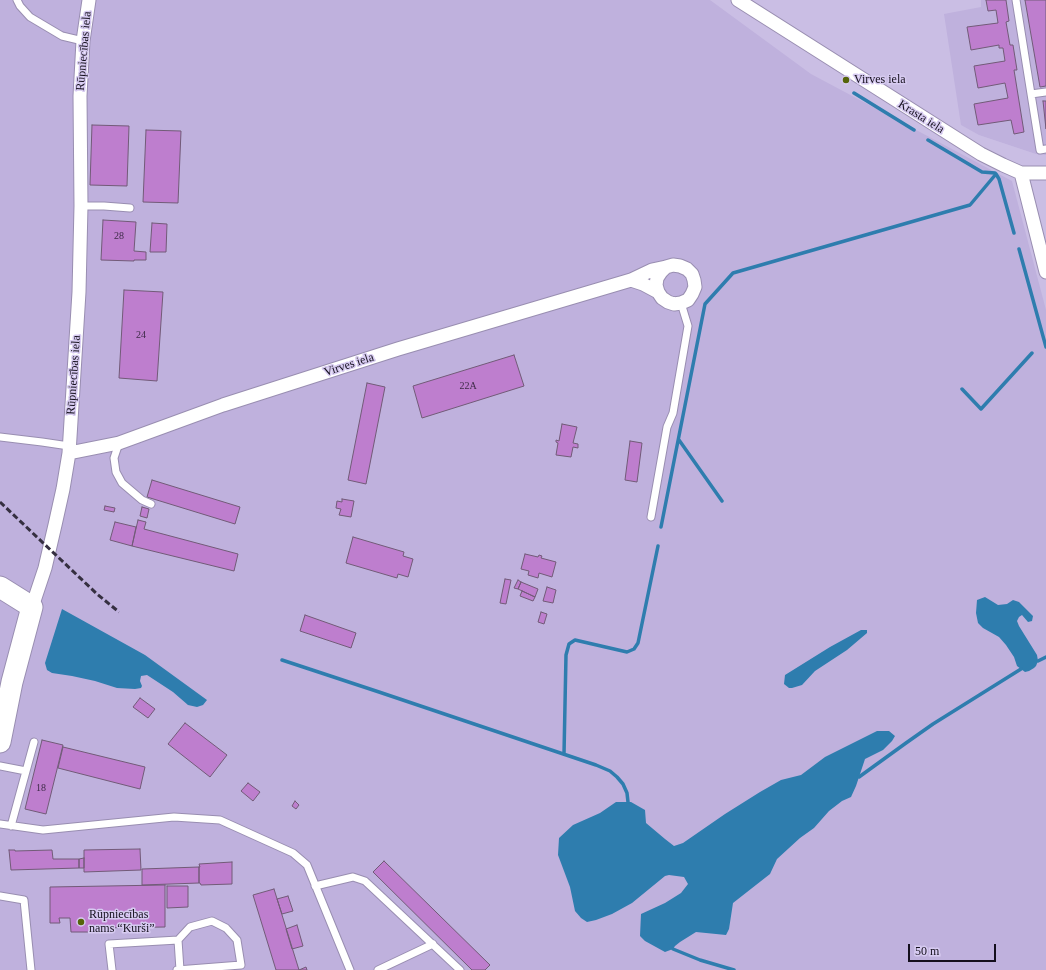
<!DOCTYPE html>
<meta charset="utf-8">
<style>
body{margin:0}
#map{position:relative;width:1046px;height:970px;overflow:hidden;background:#cabee4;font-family:"Times New Roman",serif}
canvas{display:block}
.scale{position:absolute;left:908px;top:944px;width:88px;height:18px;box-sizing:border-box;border:2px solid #140f1c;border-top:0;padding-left:5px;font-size:12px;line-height:14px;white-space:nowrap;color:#140f1c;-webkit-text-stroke:3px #d7cbf1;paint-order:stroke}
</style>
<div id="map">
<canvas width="1046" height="970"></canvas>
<div class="scale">50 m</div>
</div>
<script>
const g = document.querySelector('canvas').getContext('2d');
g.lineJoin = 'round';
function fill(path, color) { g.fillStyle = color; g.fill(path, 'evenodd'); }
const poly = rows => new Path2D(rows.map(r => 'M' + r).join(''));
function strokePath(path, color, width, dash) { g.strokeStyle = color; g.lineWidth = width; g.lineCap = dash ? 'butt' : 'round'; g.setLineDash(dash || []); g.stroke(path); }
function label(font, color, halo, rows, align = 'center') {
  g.font = font + ' "Times New Roman",serif'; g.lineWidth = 3; g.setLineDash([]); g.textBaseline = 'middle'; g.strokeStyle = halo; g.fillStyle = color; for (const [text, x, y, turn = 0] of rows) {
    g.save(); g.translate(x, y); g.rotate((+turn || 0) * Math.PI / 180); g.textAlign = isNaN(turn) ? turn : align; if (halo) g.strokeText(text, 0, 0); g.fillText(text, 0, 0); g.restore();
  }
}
fill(poly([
 [0,0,710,0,811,74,1012,181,1046,310,1046,970,0,970],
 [981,0,1046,0,1046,155,1036,154,979,135,961,125,944,14,981,7]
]), '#bfb1dd');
fill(poly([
 [985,597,998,605,1007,604,1013,600,1019,602,1033,616,1032,621,1028,622,1022,615,1019,617,1017,621,1019,626,1037,655,1038,661,1036,666,1034,668,1029,671,1025,672,1017,666,1014,657,1006,645,999,637,983,628,978,623,976,613,977,600],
 [62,609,145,655,207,700,203,705,197,707,188,705,173,692,147,675,141,676,140,681,142,686,141,688,135,689,117,688,95,681,72,676,52,673,47,670,45,663],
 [861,630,867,630,867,633,847,650,815,671,802,685,792,688,789,688,784,684,785,675,830,647],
 [877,731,889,731,895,736,892,741,883,750,865,759,856,786,851,797,842,801,829,811,814,828,800,838,777,859,770,874,733,903,729,929,726,935,696,932,680,942,675,946,673,949,665,952,645,941,640,936,641,914,665,903,681,893,688,884,684,877,669,875,665,876,632,903,612,914,596,920,587,922,581,918,575,911,570,887,558,855,559,838,573,825,600,813,616,802,631,802,645,810,646,823,665,839,674,846,683,843,725,814,760,792,781,780,801,775,825,757]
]), '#2e7dae');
strokePath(poly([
 [854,93,914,130],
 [928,140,982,172,995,173,996,174,999,179,1014,233],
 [1019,249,1046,347],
 [962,389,981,409,1032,353],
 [679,440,722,501],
 [661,527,705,304,733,273,970,205,996,174],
 [282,660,379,692,596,765,610,771,617,777,623,784,627,793,628,802],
 [1038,661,1046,657],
 [564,754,566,655,569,644,575,640,627,652,634,649,638,643,658,546],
 [859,777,906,743,933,724,1021,669],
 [673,949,700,960,734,970]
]), '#2e7dae', 3.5);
const building = poly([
 [986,0,1006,0,1009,21,1006,22,1010,45,1013,45,1017,70,1014,70,1024,132,1014,134,1011,120,978,125,974,104,1008,98,1005,83,978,88,974,66,1005,61,1003,48,999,48,999,45,971,50,967,27,998,23,996,10,988,11,986,0],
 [1025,0,1046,0,1046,86,1040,87,1025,0],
 [1043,101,1046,101,1046,129,1043,101],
 [92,125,129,126,127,186,90,185,92,125],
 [146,130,181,131,178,203,143,202,146,130],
 [103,220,136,222,134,251,146,252,146,260,134,260,134,261,101,260,103,220],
 [152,223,167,224,166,252,150,252,152,223],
 [124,290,163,292,157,381,119,378,124,290],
 [514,355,524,386,422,418,413,386,514,355],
 [367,383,385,387,366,484,348,480,367,383],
 [562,424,577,427,573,443,578,444,578,448,573,447,571,457,556,455,558,443,556,442,556,440,559,441,562,424],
 [630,441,642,443,637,482,625,480,630,441],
 [152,480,240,507,235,524,147,497,152,480],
 [342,499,354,501,351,517,339,515,341,509,336,508,337,501,342,502,342,499],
 [105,506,115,508,114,512,104,510,105,506],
 [142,507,149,509,147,518,140,516,142,507],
 [138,520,146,522,144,529,238,554,234,571,132,546,138,520],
 [115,522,136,527,132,546,110,540,115,522],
 [353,537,404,552,403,556,413,559,408,577,398,574,397,578,346,563,353,537],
 [525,554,538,557,539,555,542,556,541,558,556,562,552,577,539,573,538,578,528,575,529,571,521,569,525,554],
 [505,579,511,580,506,604,500,603,505,579],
 [518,580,521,582,518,589,514,588,518,580],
 [521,582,538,589,535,597,518,589,521,582],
 [547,587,556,590,553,603,543,601,547,587],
 [522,591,535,597,533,601,520,596,522,591],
 [541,612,547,614,544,624,538,622,541,612],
 [305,615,356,633,351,648,300,631,305,615],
 [140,698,155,709,148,718,133,707,140,698],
 [185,723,227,755,210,777,168,744,185,723],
 [42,740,63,745,46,814,25,809,42,740],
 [63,747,145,767,140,789,58,768,63,747],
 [248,783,260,792,253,801,241,791,248,783],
 [295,801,299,805,296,809,292,806,295,801],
 [140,849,141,870,84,872,84,850,140,849],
 [9,850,15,850,15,851,52,850,53,859,79,859,79,868,11,870,9,850],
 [84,858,84,868,79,868,79,859,84,858],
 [384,861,490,965,485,970,472,970,373,872,384,861],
 [232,862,232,884,201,885,200,883,199,883,199,867,200,867,199,864,232,862],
 [199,867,199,883,142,885,142,869,199,867],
 [165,885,165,927,93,928,93,932,71,932,70,918,59,918,60,923,50,923,50,887,165,885],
 [167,886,188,886,188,907,167,908,167,886],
 [274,889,299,970,306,967,307,970,276,970,253,895,274,889],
 [288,896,293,911,282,914,277,899,288,896],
 [297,925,303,946,292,949,286,929,297,925]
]);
fill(building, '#be7ece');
strokePath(building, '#725b78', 1);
const lane = poly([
 [17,0,20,6,30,17,62,36,83,41],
 [1016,0,1031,94],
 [1046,92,1031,94,1040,150,1046,149],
 [81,206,104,206,130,208],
 [0,437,42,442,69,446],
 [119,443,114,458,116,472,122,483,142,500,151,504],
 [651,517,667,427,673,413,688,326,681,303],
 [0,766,26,771],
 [0,824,43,830,174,817,220,820,293,853,307,865,350,970],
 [11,826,34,742],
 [315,886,353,877,365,881,460,970],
 [0,896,24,900,31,970],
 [112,970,109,944,178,940],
 [177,970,241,965,237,940,226,928,212,921,190,927,178,940,180,970],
 [378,970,433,944]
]);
const street = poly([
 [738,0,981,154,1003,165,1021,173,1046,173],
 [1021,173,1046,272],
 [631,280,643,284,658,292,662,298,668,302,674,304,681,303,688,300,692,294,695,287,694,280,692,274,687,269,680,266,673,265,666,267,661,272,657,278,656,285,658,292],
 [69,453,119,443,223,405,398,349,631,280,652,270,666,267],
 [32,607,45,568,55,525,63,489,69,453,79,292,81,206,80,96,83,41,89,0]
]);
const primary = poly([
 [0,587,32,607,12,682,0,742]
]);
strokePath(lane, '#998eb1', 9);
strokePath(street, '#998eb1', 15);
strokePath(primary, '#998eb1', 23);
strokePath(lane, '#fff', 7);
strokePath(street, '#fff', 13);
strokePath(primary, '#fff', 21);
strokePath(poly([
 [0,502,97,594,119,612]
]), '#352f40', 3, [6, 3]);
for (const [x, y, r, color] of [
 [846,80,4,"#55640a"],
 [81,922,4,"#55640a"]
]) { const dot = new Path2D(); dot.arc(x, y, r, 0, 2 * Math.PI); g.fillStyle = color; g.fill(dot); strokePath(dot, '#d7cbf1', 1.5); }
label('10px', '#3e2b48', null, [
 ["28",119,236],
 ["24",141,335],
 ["22A",468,386],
 ["18",41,788]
]);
label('12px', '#140f1c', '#d7cbf1', [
 ["Rūpniecības iela",84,51,-85],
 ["Krasta iela",921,117,32],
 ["Virves iela",349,365,-18],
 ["Rūpniecības iela",74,375,-86]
]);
label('12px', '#140f1c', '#d7cbf1', [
 ["Virves iela",854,80],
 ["Rūpniecības",89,915],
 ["nams “Kurši”",89,929]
], 'left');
</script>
